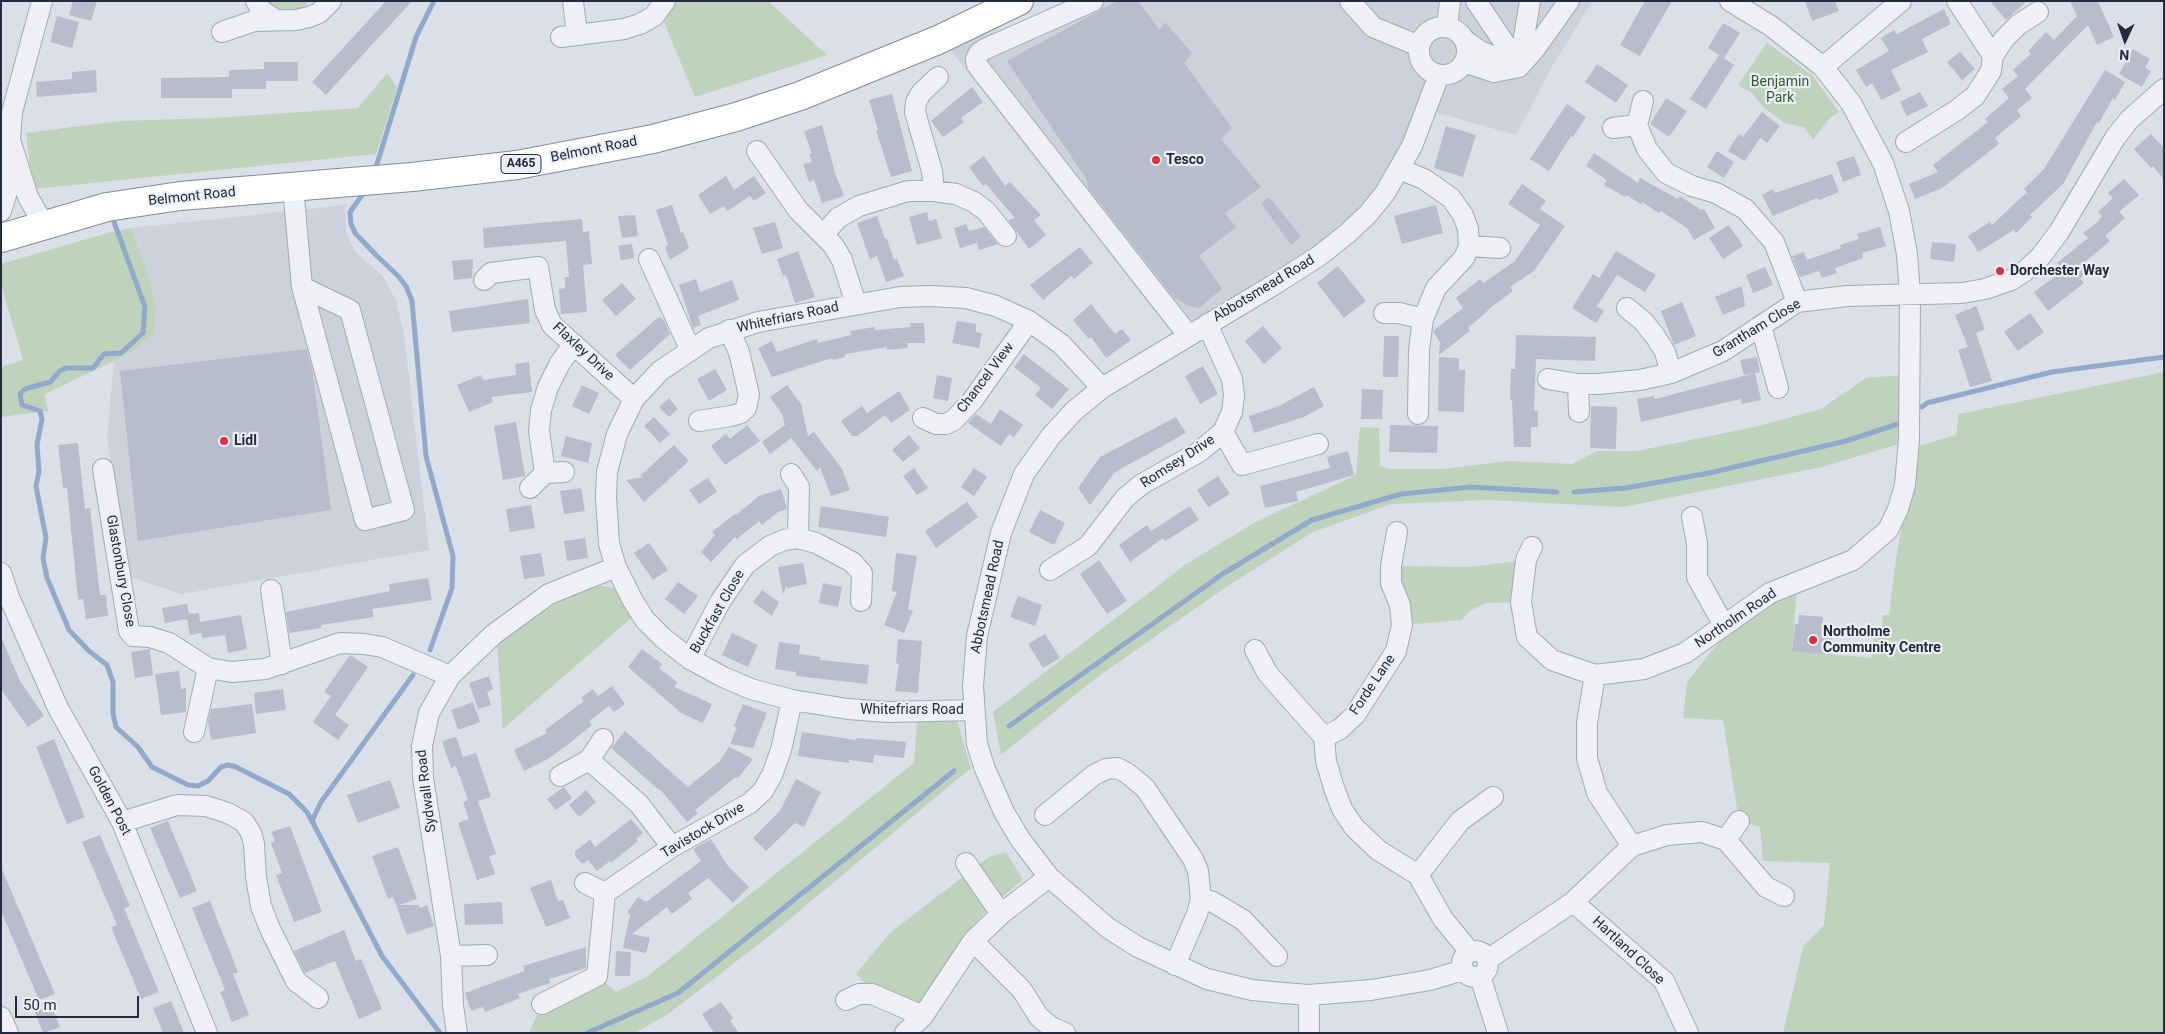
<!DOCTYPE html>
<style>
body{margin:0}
#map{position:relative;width:2165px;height:1034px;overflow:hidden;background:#dbdfe7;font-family:Roboto,sans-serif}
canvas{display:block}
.frame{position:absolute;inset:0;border:2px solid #242b3e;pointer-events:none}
.north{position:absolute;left:2100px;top:15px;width:50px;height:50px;-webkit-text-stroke:4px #eaeef5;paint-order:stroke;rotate:183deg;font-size:14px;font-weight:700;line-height:20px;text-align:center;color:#242b3e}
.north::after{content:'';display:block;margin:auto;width:18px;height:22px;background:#242b3e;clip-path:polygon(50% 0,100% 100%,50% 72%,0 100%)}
.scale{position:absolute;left:15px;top:996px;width:124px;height:22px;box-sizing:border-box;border:2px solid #242b3e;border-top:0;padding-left:6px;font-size:15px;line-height:18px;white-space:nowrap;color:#242b3e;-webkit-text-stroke:4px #eaeef5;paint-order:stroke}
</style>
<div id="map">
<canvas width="2165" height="1034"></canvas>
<div class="frame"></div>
<div class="north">N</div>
<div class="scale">50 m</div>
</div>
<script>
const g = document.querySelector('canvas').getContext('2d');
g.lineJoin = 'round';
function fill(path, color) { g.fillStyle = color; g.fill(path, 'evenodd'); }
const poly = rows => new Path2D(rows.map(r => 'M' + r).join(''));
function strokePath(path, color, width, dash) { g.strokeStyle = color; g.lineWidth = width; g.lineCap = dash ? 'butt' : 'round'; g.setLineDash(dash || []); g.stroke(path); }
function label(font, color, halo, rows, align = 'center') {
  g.font = font + ' Roboto,sans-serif'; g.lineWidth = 4.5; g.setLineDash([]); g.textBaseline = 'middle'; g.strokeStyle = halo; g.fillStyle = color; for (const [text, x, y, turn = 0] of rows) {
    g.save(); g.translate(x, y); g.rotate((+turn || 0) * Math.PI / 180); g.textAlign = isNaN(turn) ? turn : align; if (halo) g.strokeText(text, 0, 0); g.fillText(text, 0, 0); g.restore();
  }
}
fill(poly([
 [1070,1,1593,1,1555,61,1516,135,1420,108,1388,170,1365,201,1318,247,1173,335,948,47,1053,12],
 [345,205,346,231,355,252,382,275,396,300,404,334,429,550,182,594,129,577,107,439,114,361,139,347,154,333,156,310,151,282,131,228]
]), '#ccd1dc');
fill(poly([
 [265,1,308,1,302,9,284,13,270,9],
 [677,1,768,1,827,55,695,97,664,22],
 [1767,43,1812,75,1839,112,1830,118,1813,139,1803,127,1785,123,1763,107,1752,93,1738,85],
 [387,73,397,88,376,154,33,189,26,133,120,121,215,118,358,108],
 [131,228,151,282,156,310,154,333,139,347,114,361,45,394,48,411,1,417,1,367,23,360,1,284,1,264,111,232],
 [2164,372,2164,1033,1783,1033,1803,947,1824,925,1830,863,1763,861,1760,827,1739,821,1723,720,1683,718,1687,682,1737,620,1797,586,1792,651,1872,658,1874,634,1881,635,1883,615,1889,615,1896,559,1916,447,1956,435,1959,414],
 [1901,375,1902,443,1822,467,1623,507,1489,500,1391,504,1313,532,1226,587,1096,678,1001,755,993,712,1185,565,1252,524,1356,475,1360,427,1379,428,1380,465,1388,469,1444,469,1508,461,1572,464,1597,451,1637,451,1759,426,1821,409,1866,378],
 [1526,560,1521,602,1487,603,1471,610,1462,620,1402,625,1391,566,1470,567],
 [597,585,614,588,624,600,631,618,503,729,497,642,560,601],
 [957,721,971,768,768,937,668,1014,635,1033,529,1033,542,1004,597,976,616,992,648,976,914,763,917,722],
 [1006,852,1023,880,990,907,966,933,917,1007,870,989,856,974,891,932,989,857]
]), '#bfd2bb');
strokePath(poly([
 [377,164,416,37,434,1],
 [365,191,350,212,351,224,355,233,376,255,398,276,406,286,412,301,426,456,453,556,452,588,430,650],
 [114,222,145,307,143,333,121,353,104,354,93,368,66,368,60,371,50,382,25,389,20,394,22,405,40,411,42,419,37,445,39,471,36,486,46,538,43,558,47,578,69,630,89,651,107,665,113,682,113,713,116,727,138,747,152,767,188,785,198,786,208,781,221,767,228,765,236,767,289,794,307,812,312,821],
 [1922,407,1927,403,2052,372,2164,357],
 [1574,492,1626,488,1709,473,1846,441,1904,422],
 [413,675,321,802,312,821,382,956,440,1033],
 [1009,726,1224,573,1312,520,1401,494,1471,487,1557,492],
 [587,1033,678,993,954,771]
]), '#91aacb', 5);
fill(poly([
 [73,1,97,1,91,21,69,15],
 [386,1,412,1,326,95,312,82],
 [1117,1,1138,1,1160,30,1165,22,1192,53,1184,63,1232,128,1221,139,1261,187,1225,213,1236,227,1199,256,1222,289,1199,308,1188,306,1177,298,1175,299,1088,188,1087,180,1007,61],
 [1645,1,1672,1,1640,56,1620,45],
 [1805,1,1835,1,1839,11,1812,21],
 [1990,1,2027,1,2006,20],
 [2070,1,2098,1,2114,37,2097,45,2088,25,2025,89,2032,98,2017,110,2021,116,1995,138,1999,144,1942,188,1915,199,1909,184,1938,172,1933,165,1988,122,1985,119,2009,98,2002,89,2018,76,2013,70,2031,54,2028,51,2046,32,2054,40,2077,16],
 [1944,9,1951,24,1922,39,1928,52,1891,70,1901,90,1881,100,1872,83,1866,87,1856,70,1889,51,1881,38,1894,30,1897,34],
 [57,16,79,22,72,48,50,42],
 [1723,23,1740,33,1724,58,1708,48],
 [2133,49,2150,59,2145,68,2151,71,2142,87,2119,74],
 [1960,52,1975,69,1962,80,1947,62],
 [1719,55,1734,65,1706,109,1690,99],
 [264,62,298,62,298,81,266,81,266,89,232,89,232,98,161,98,161,78,229,77,229,70,264,69],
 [1597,64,1628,85,1616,103,1585,82],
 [96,70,97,92,37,97,36,82,72,79,72,72],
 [2105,70,2125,82,2115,100,2113,98,2099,123,2097,122,2063,184,2030,215,2032,217,2016,233,2014,230,1978,252,1968,236,1990,222,1992,225,2027,192,2024,189,2044,169],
 [972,87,983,102,961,118,964,122,943,137,931,121],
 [1920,92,1928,106,1907,116,1900,102],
 [892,94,912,171,891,177,876,130,878,130,869,100],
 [1666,98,1687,111,1669,137,1650,124],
 [1567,104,1586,117,1573,137,1571,136,1549,171,1530,159],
 [1762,112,1780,126,1767,143,1760,138,1745,161,1728,151,1739,134,1743,137],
 [822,125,836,176,844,196,822,203,814,180,809,182,803,164,812,162,809,154,812,153,804,131],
 [1446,126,1476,135,1463,177,1434,168],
 [2151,134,2164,148,2164,180,2153,166,2151,168,2134,149],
 [1717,151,1734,162,1724,178,1707,167],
 [1594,153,1638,183,1640,178,1678,199,1680,196,1701,210,1704,209,1715,228,1694,240,1687,228,1661,211,1659,213,1642,202,1641,204,1626,195,1625,197,1604,185,1607,180,1586,166],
 [984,156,1005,186,1010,182,1041,215,1034,220,1046,235,1029,249,1008,220,1015,218,986,184,983,186,969,167],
 [1854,156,1861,175,1843,182,1836,162],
 [1832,174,1839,192,1819,200,1817,198,1773,216,1762,195,1773,189,1775,193],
 [726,176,734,190,754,176,766,193,754,201,750,196,727,211,724,206,710,214,698,195],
 [2124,179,2139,195,2119,212,2125,218,2105,236,2110,241,2086,261,2092,269,2080,278,2084,283,2048,311,2034,292,2063,271,2057,263,2088,238,2083,233,2098,222,2102,216,2098,212,2113,198,2108,193],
 [1522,184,1546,201,1540,209,1565,226,1534,271,1510,287,1513,291,1493,306,1468,328,1470,331,1439,355,1440,342,1433,331,1463,308,1456,298,1480,279,1483,283,1514,262,1540,225,1508,204],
 [1269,197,1301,236,1291,245,1261,203],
 [672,205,681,233,683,232,689,248,670,260,665,247,668,245,656,210],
 [1436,205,1443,233,1402,244,1394,216],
 [927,212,929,221,936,219,942,238,917,245,909,217],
 [635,215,638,236,622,238,618,216],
 [877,216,885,239,887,239,894,260,897,259,904,276,886,282,877,256,870,259,857,223],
 [582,219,583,232,589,231,592,264,583,265,587,312,561,314,559,289,565,288,565,277,569,277,566,241,484,248,483,228],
 [775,222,783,248,762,254,753,228],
 [966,224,969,231,984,227,998,244,979,250,977,243,960,248,954,228],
 [1729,225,1743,246,1723,259,1709,238],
 [1880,227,1886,246,1862,253,1863,258,1835,268,1837,273,1822,278,1819,271,1800,277,1792,256,1804,252,1807,260,1841,248,1840,245,1859,239,1857,234],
 [1932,242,1956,244,1954,262,1930,259],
 [632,244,634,258,621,260,618,246],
 [1080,247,1093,263,1074,279,1071,276,1043,300,1030,285],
 [798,251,815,297,795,303,786,275,783,276,777,259],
 [1616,251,1656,275,1645,292,1617,275,1597,306,1604,311,1596,323,1572,308,1593,274,1599,278],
 [473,259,472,278,454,280,452,261],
 [1338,266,1366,301,1344,318,1317,283],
 [1765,267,1773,285,1753,293,1746,275],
 [696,279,700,292,732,280,739,300,698,316,701,325,693,328,679,285],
 [622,283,636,299,616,316,602,300],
 [1742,286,1745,306,1723,315,1715,297],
 [528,299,530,323,452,332,449,311],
 [1682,302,1696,336,1674,345,1661,311],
 [1091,304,1115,334,1122,329,1131,340,1106,358,1091,337,1089,339,1073,320],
 [1976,306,1985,329,1976,333,1992,381,1970,387,1958,350,1968,347,1955,315],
 [2030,313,2044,332,2018,351,2004,332],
 [659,317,664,320,670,334,630,370,615,355],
 [957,321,976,324,976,332,982,333,979,348,952,343],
 [910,323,924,323,925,343,907,343,908,348,887,350,887,347,845,354,845,357,833,360,832,358,772,377,758,348,772,341,777,352,817,339,818,343,851,335,850,331,874,327,875,330,911,327],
 [1263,326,1282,348,1264,364,1245,341],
 [1516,335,1596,337,1595,361,1536,359,1534,411,1538,411,1538,427,1531,427,1531,447,1514,447,1512,400,1510,400,1511,369,1515,369],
 [1384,336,1399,336,1398,377,1383,377],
 [306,349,312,369,331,510,138,541,120,371],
 [1024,354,1069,389,1052,409,1035,395,1041,388,1014,367],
 [1439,357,1459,358,1459,370,1465,370,1464,412,1438,411],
 [1757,357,1760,372,1744,375,1740,360],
 [529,362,532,392,491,397,493,402,469,412,457,385,481,375,483,380,516,375,515,364],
 [1203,366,1218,394,1200,404,1185,376],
 [715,369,727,390,709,401,697,379],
 [1755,373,1761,400,1742,404,1741,399,1641,422,1637,399,1654,396,1655,399],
 [937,375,952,378,948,401,933,398],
 [582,385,599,393,589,414,572,406],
 [787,385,801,404,808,436,814,432,842,469,850,490,831,496,820,467,817,471,791,438,770,454,762,442,785,425,782,414,770,397],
 [1314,387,1324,406,1304,417,1254,433,1249,416,1279,406],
 [1362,389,1383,390,1382,419,1361,419],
 [899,391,910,410,891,423,885,415,857,436,852,436,841,421,862,406,867,413],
 [669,398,678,409,669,417,659,407],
 [1591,406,1617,407,1616,449,1590,448],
 [1000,409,1023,425,1014,437,1009,434,1001,446,968,423,976,414,991,424],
 [654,417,670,434,660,443,644,426],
 [1176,417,1186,433,1115,472,1090,505,1078,488,1100,457],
 [516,422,525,476,503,480,494,426],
 [747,425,760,441,725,465,711,446,726,434,730,439],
 [1390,425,1438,426,1437,453,1389,452],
 [909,435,920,448,903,462,892,450],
 [566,436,592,443,588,463,561,456],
 [78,443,85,509,90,508,100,595,106,595,108,616,86,619,83,599,78,600,67,488,63,488,58,445],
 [674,445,689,461,644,502,626,480,644,477,640,476],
 [1348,451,1354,475,1296,492,1298,501,1265,508,1260,486,1330,468,1327,457],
 [914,468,928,488,917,495,903,476],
 [974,468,987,477,974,496,961,487],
 [1218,476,1230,494,1208,507,1197,490],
 [708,478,717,492,699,504,689,490],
 [581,488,585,511,564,514,560,491],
 [781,489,787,509,778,512,762,525,759,521,737,539,735,537,711,562,701,552,715,535,712,532,735,514,736,515,759,496],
 [967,502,978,517,936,548,925,531],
 [531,505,535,528,510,532,506,509],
 [821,506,889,517,886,537,818,527],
 [1190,506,1199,520,1165,541,1163,538,1130,562,1119,545,1147,525,1151,531],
 [1040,510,1065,523,1054,545,1029,532],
 [585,538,588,558,567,561,564,541],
 [649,543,668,570,653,580,634,553],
 [541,553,545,576,524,579,520,556],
 [896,553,917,556,908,609,913,611,904,633,884,625,897,592,892,591],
 [1099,560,1127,601,1107,614,1080,574],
 [803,563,807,584,787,588,787,585,783,594,778,567],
 [428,578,432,600,372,609,374,617,321,625,321,628,289,633,286,612,390,591,389,584],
 [678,582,698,596,684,614,665,599],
 [823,583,842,587,838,607,819,603],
 [762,590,779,602,772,616,753,602],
 [1018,596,1042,605,1035,626,1010,617],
 [187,604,189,614,199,613,200,622,241,615,247,649,228,653,225,635,202,638,201,633,190,635,187,619,165,623,162,608],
 [1799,615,1823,617,1822,628,1833,629,1831,655,1792,651,1795,624,1798,624],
 [732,633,758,645,748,667,722,655],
 [1045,634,1060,658,1043,668,1028,644],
 [1,637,20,681,44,716,28,727,1,689],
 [898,639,922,641,918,693,895,691,899,664,896,663],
 [779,642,800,645,799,654,820,657,820,660,869,665,867,684,796,676,796,672,775,669],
 [150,649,153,675,135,678,131,652],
 [642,649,662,664,659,668,677,682,674,687,712,704,703,723,681,713,628,667],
 [350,655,368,667,335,715,349,725,338,740,313,722,331,696,324,692],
 [179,671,181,689,186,688,186,712,161,715,155,674],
 [489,676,493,689,487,692,491,705,478,709,469,683],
 [612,686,625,704,614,712,609,706,589,721,592,725,567,745,548,759,524,771,514,750,547,733,545,730,584,701,581,698,593,689,598,696],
 [283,689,286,710,256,714,254,693],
 [473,702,480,722,458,730,451,710],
 [252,704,256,733,211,740,208,722,211,709],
 [743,704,767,713,753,748,730,744,737,728,734,726],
 [625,731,688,787,719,762,729,747,753,759,738,778,736,777,695,810,698,813,687,822,660,789,659,790,611,748],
 [802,732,856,740,857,738,906,742,904,758,874,755,873,763,849,760,849,763,798,756],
 [456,737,463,757,476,753,491,797,478,801,496,854,489,856,495,874,477,880,458,823,469,819,463,802,468,800,456,766,451,768,442,741],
 [54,739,85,817,67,824,36,747],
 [796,779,821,792,804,827,795,823,766,851,753,838,780,811],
 [390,780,400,808,358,823,347,795],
 [564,787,572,798,556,810,547,799],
 [586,790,596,802,579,817,569,805],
 [631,819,643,833,636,839,638,841,611,863,610,861,597,871,588,860,582,864,575,856,575,851,590,840,595,847],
 [168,821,197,891,180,898,150,828],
 [290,826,322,912,294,922,276,875,282,873,271,843,275,841,271,832],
 [100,835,130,906,124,908,159,992,141,999,111,927,117,925,82,842],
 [711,839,728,866,749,887,733,903,708,878,688,893,692,899,672,914,667,907,632,934,650,938,646,953,623,948,630,915,627,913,638,897,646,902,701,861,693,849],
 [398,847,417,899,399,905,419,905,420,908,427,905,434,926,407,935,393,897,388,899,372,856],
 [1,867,55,994,39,1000,1,911],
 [551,880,558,901,563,900,570,918,546,927,530,888],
 [210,901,238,972,233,974,249,1015,232,1022,220,992,225,990,192,908],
 [502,902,503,924,465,925,464,904],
 [344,930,356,961,361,959,382,1009,359,1019,335,961,305,973,294,951],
 [586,947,586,968,549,979,550,983,518,994,520,998,485,1012,483,1007,471,1011,465,993,525,971,523,966],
 [616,951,631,952,630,976,615,976],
 [171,1001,184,1033,163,1033,153,1008],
 [721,1002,733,1018,730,1021,739,1033,714,1033,702,1014],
 [51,1005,60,1027,43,1033,35,1012]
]), '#b7bdca');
const minor = poly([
 [256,1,261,10,276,20],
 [573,1,577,34],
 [1093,1,985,49,979,53,976,59,977,65,1188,335],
 [1350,1,1373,27,1419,46],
 [1476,1,1505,44,1505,52,1500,57],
 [1447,27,1450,1],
 '1419 51a24 24 0 1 1 48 0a24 24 0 1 1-48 0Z',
 [222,32,254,21,296,20,309,17,319,13,331,1],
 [561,37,624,29,640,24,654,16,665,1],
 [1464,40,1480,51,1495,57,1507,56,1517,52,1523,43,1530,1],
 [1993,56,2004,39,2018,25,2038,12],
 [1464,62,1494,72,1519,67,1534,50,1569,1],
 [1823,67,1901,1],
 [1439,75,1412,146,1385,193,1368,214,1348,233,1319,256,1272,286,1102,388,1074,411,1051,436,1024,474,1001,533,977,636,973,686,977,744,985,769,1004,812,1020,839,1049,877,1108,928,1138,947,1207,979,1252,990,1283,993,1309,995,1371,990,1430,980,1463,970],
 [1637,125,1643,101],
 [1613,128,1637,125,1647,149,1666,173,1692,186,1716,193,1745,209,1774,242,1797,302],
 [1906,142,1957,110,1975,96,1991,71,1993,56,1957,1],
 [1,143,10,140,12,112,42,1],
 [757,151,798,210,833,245,842,260,856,304],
 [1399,169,1424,179,1451,198,1463,215,1468,229,1469,246,1464,258,1436,288,1423,319,1419,350,1418,414],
 [293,187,302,287,350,310,404,510,365,520,302,287],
 [934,191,956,194,974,202,986,211,1006,236],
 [1,211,11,179,10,140,28,197,44,225],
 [824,234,838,218,859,206,908,191,934,191,932,171,915,112,916,102,921,93,938,77],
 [1469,246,1500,248],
 [649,259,690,349],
 [484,280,491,273,538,267,545,310,552,325,634,399],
 [1627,308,1643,321,1655,336,1665,352,1671,373],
 [1384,313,1399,313,1423,319],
 [1761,326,1778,388],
 [1548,379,1578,384,1598,384,1640,380,1671,373,1723,351,1797,302,1847,296,1962,293,1985,289,2011,280,2025,271,2041,256,2059,232,2115,138,2129,120,2164,89],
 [1578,384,1579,412],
 [923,418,936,424,946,424,954,420,972,401,1029,321],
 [699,421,731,416,741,413,746,408,749,395,739,352,729,330],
 [1223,432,1242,465,1318,444],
 [103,469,129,631,133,636,150,637,169,643,208,668,232,672,265,669,340,643,364,644,382,647,450,676],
 [564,472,545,473,539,431,541,410,548,387,560,363,574,344],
 [791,474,799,487,798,538],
 [530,488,545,473],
 [1692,517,1697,543,1697,577,1723,624],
 [1532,547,1526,560,1521,602,1527,637,1552,660,1595,675,1644,669,1685,653,1770,593,1853,560,1888,530,1898,509,1905,485,1909,440,1910,295,1907,254,1899,211,1883,163,1851,103,1823,67,1771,26,1730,1],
 [1050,570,1088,546,1125,498,1142,484,1199,452,1223,432,1232,412,1234,395,1232,379,1207,324],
 [1,573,9,597,58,708,122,822,207,1033],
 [271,590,282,664],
 [1255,650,1268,674,1324,737,1326,761,1334,788,1342,809,1354,827,1378,850,1418,875,1443,919,1470,952],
 [690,659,720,602,745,565,770,546,784,540,798,538,816,543,852,562,862,573,861,601],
 [1595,675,1587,723,1587,758,1597,793,1632,846],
 [974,710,888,712,848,709,792,700,751,689,723,677,690,659,663,638,645,620,633,601,616,567,609,544,606,497,607,472,617,434,634,399,660,371,709,338,758,322,900,297,931,296,966,298,996,306,1029,321,1061,344,1102,388],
 [194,732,208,668],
 [1324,737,1340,729,1355,715,1396,651,1402,625,1400,605,1391,583,1391,566,1397,532],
 [603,739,589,760,639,804,672,847],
 [560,776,589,760],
 [1045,815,1094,775,1106,769,1117,768,1127,773,1145,788,1193,859,1198,871,1201,899,1197,914,1175,965],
 [1739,821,1726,840,1766,887,1784,896],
 [122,822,177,805,206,806,228,813,244,822,251,833,254,844,256,877,261,906,270,929,296,981,318,998],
 [966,863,1001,914],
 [1418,875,1460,821,1493,797],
 [585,883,605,893,672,847,750,803,763,791,772,775,781,750,792,700],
 [1201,899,1213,902,1243,920,1277,956],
 [1573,902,1664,981,1688,1033],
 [973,941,1022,990,1039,1017,1051,1027,1065,1033],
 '1462 964a13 13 0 1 1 26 0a13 13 0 1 1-26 0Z',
 [451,956,487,955],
 [1487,960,1573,902,1632,846,1667,835,1702,832,1726,840],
 [1480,976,1498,1033],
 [1309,995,1309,1033],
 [846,1000,859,994,872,994,923,1016],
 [542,1004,597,976,605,893],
 [1,1017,8,1033],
 [457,1033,453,1006,451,956,423,778,422,746,429,713,450,676,494,634,549,594,616,567],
 [905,1033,923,1016,973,941,1001,914,1049,877]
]);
const highway = poly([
 [1,238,107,207,180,196,412,177,517,165,653,139,736,117,800,96,938,40,1019,1]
]);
strokePath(minor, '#a4a9b4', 22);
strokePath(highway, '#818b9f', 30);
strokePath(minor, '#eef0f5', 20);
strokePath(highway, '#fff', 28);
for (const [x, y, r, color] of [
 [1156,160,5,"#db313f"],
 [2000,271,5,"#db313f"],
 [224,441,5,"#db313f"],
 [1813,640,5,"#db313f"]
]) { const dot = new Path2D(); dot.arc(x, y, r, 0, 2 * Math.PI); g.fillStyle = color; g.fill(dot); strokePath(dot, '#eaeef5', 2); }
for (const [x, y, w] of [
 [521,164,40]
]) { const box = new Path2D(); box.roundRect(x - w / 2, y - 9.5, w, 19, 4); g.fillStyle = '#eaeef5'; g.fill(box); strokePath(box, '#242b3e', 1); }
label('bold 12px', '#242b3e', null, [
 ["A465",521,164]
]);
label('14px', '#355b2f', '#eaeef5', [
 ["Benjamin",1780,82],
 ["Park",1780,98]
]);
label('14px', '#242b3e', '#eaeef5', [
 ["Belmont Road",594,150,-11],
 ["Belmont Road",192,197,-6],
 ["Abbotsmead Road",1264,289,-31],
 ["Whitefriars Road",788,318,-12],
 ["Grantham Close",1757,329,-31],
 ["Flaxley Drive",583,352,43],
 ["Chancel View",986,378,-53],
 ["Romsey Drive",1178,462,-33],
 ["Glastonbury Close",120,571,80],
 ["Abbotsmead Road",988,597,-78],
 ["Buckfast Close",718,612,-60],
 ["Northolm Road",1736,619,-34],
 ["Forde Lane",1373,685,-56],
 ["Whitefriars Road",912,710],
 ["Sydwall Road",427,791,-97],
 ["Golden Post",109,801,62],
 ["Tavistock Drive",703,831,-31],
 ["Hartland Close",1628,951,43]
]);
label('bold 14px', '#242b3e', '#eaeef5', [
 ["Tesco",1166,160],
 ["Dorchester Way",2010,271],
 ["Lidl",234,441],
 ["Northolme",1823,632],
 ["Community Centre",1823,648]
], 'left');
</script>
